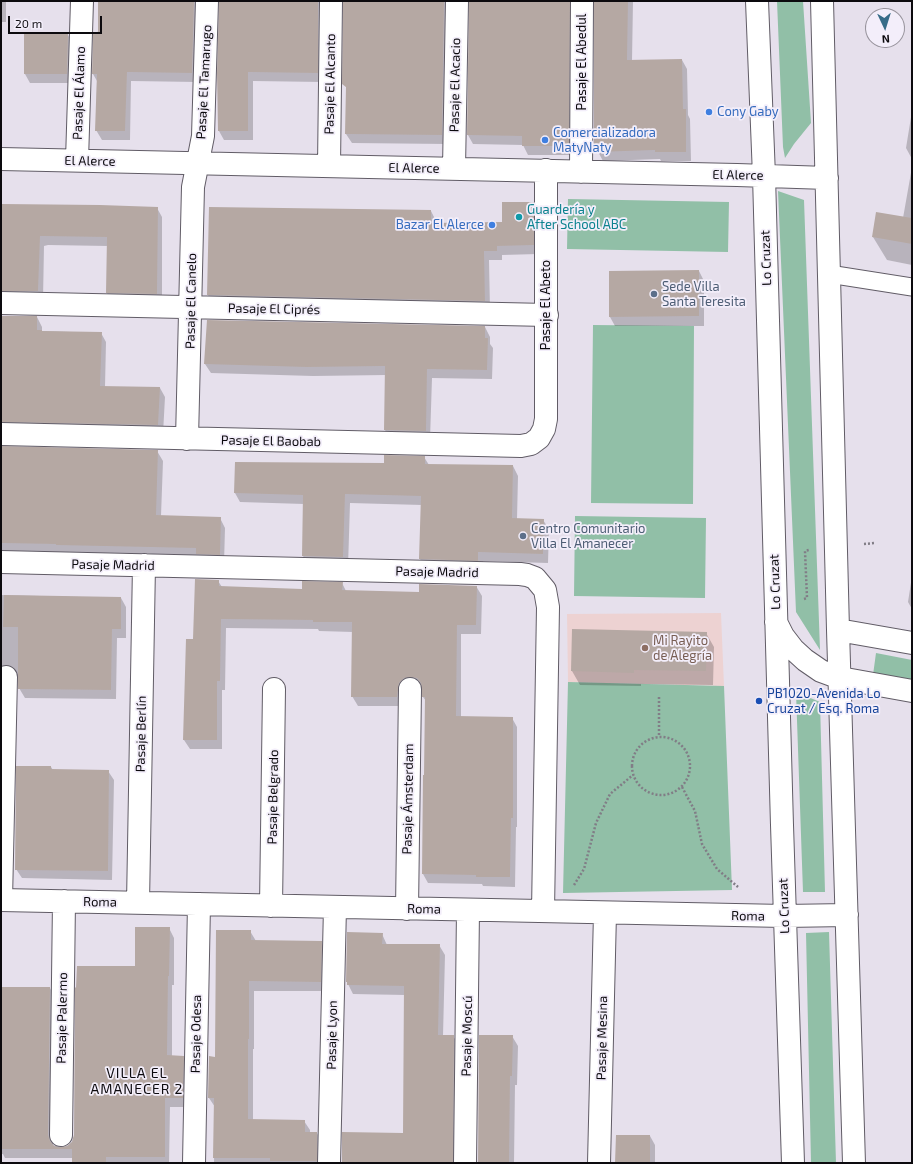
<!DOCTYPE html>
<meta charset="utf-8">
<style>
body{margin:0}
#map{position:relative;width:913px;height:1164px;overflow:hidden;background:#e6e0ec;font-family:"Exo 2",sans-serif}
canvas{display:block}
.frame{position:absolute;inset:0;border:2px solid #0c0a0e;pointer-events:none}
.north{position:absolute;left:865px;top:8px;width:40px;height:40px;box-sizing:border-box;background:#f3eefa;border:1px solid #97939c;border-radius:50%;rotate:176deg;font-size:11px;font-weight:700;line-height:16px;text-align:center;color:#0c0a0e}
.north::after{content:'';display:block;margin:auto;width:14px;height:18px;background:#376c88;clip-path:polygon(50% 0,100% 100%,50% 72%,0 100%)}
.scale{position:absolute;left:8px;top:16px;width:94px;height:18px;box-sizing:border-box;border:2px solid #0c0a0e;border-top:0;padding-left:5px;font-size:12px;line-height:14px;white-space:nowrap;color:#0c0a0e;-webkit-text-stroke:3px #f3eefa;paint-order:stroke}
</style>
<div id="map">
<canvas width="913" height="1164"></canvas>
<div class="frame"></div>
<div class="north">N</div>
<div class="scale">20 m</div>
</div>
<script>
const g = document.querySelector('canvas').getContext('2d');
g.lineJoin = 'round';
function fill(path, color) { g.fillStyle = color; g.fill(path, 'evenodd'); }
const poly = rows => new Path2D(rows.map(r => 'M' + r).join(''));
function strokePath(path, color, width, dash) { g.strokeStyle = color; g.lineWidth = width; g.lineCap = dash ? 'butt' : 'round'; g.setLineDash(dash || []); g.stroke(path); }
function label(font, color, halo, rows, align = 'center') {
  g.font = font + ' "Exo 2",sans-serif'; g.lineWidth = 3.5; g.setLineDash([]); g.textBaseline = 'middle'; g.strokeStyle = halo; g.fillStyle = color; for (const [text, x, y, turn = 0] of rows) {
    g.save(); g.translate(x, y); g.rotate((+turn || 0) * Math.PI / 180); g.textAlign = isNaN(turn) ? turn : align; if (halo) g.strokeText(text, 0, 0); g.fillText(text, 0, 0); g.restore();
  }
}
fill(poly([
 [721,613,724,686,568,682,567,614]
]), '#edd2d2');
fill(poly([
 [777,1,803,1,811,123,794,144,785,158,783,147],
 [778,191,804,200,820,650,796,612],
 [568,199,729,202,728,252,567,249],
 [593,325,694,326,693,504,591,503],
 [575,516,706,518,705,598,574,596],
 [876,653,912,660,912,682,873,675],
 [568,682,724,686,732,890,563,893],
 [796,692,820,702,825,892,803,892],
 [829,932,836,1163,811,1163,806,933]
]), '#91bfa7');
fill(poly([
 [1,1,6,1,6,22,1,22],
 [99,1,204,1,197,82,131,81,130,140,102,140,96,130,97,81,93,74,99,32],
 [220,1,328,1,322,82,253,81,253,140,224,140,219,131],
 [344,1,454,1,447,144,352,143,346,134,347,89,344,83],
 [470,1,579,1,573,155,528,155,523,145,473,144,468,135],
 [595,1,633,1,632,61,682,60,687,69,688,115,690,119,691,161,661,161,660,159,603,161,595,146],
 [68,35,73,44,72,83,30,83,25,74],
 [912,111,912,159,906,148],
 [912,167,912,265,887,260,873,237,903,218],
 [533,203,538,212,538,254,502,255,502,260,489,260,490,310,214,304,208,295,431,211,436,221,436,224,503,223],
 [1,206,157,208,162,217,162,303,113,302,107,293,108,246,48,245,44,246,43,300,1,301],
 [699,271,704,281,704,326,615,326,610,317],
 [1,316,37,317,42,327,42,331,101,333,106,342,105,387,160,388,165,397,163,434,1,432],
 [485,327,490,337,490,344,493,348,492,379,432,378,430,440,391,440,385,430,386,375,313,376,211,373,205,364],
 [1,448,157,451,163,461,161,516,220,518,225,528,224,564,1,552],
 [424,457,429,465,513,466,518,476,517,519,543,520,549,529,548,563,483,561,482,570,426,568,420,559,422,505,350,503,348,567,308,566,303,556,304,504,240,502,235,493],
 [912,576,912,609,908,602],
 [218,581,222,587,303,590,342,583,346,591,420,593,476,586,482,596,481,634,461,634,461,717,512,718,517,727,517,827,516,827,515,887,483,886,482,884,428,883,423,874,425,776,426,701,423,697,422,688,416,686,402,706,358,706,352,696,353,632,319,631,318,629,226,628,225,690,222,690,222,749,190,749,184,740,194,640],
 [1,595,121,598,126,607,126,638,117,638,116,699,25,698,19,688,19,676,12,674,1,680],
 [573,630,706,633,714,647,713,685,641,684,641,686,580,685,572,671],
 [51,767,53,770,108,771,114,780,112,880,22,878,16,869],
 [169,928,174,938,174,985,172,985,172,1057,183,1057,188,1066,188,1107,170,1107,169,1163,73,1163,73,1158,5,1158,3,1154,1,1154,1,988,50,988,55,998,53,1145,60,1148,67,1147,72,1142,136,967],
 [250,931,256,941,321,942,327,952,326,991,254,991,254,1049,253,1049,253,1120,304,1121,310,1130,310,1133,317,1133,322,1143,322,1163,214,1163,215,1107,209,1098,216,1058],
 [382,934,387,945,439,945,445,955,443,1036,453,1036,459,1045,458,1163,342,1163,343,1133,404,1134,405,995,353,994,347,982],
 [512,1036,518,1046,517,1085,515,1085,514,1163,479,1163],
 [650,1136,655,1145,655,1163,616,1163]
]), '#0003');
fill(poly([
 [98,1,194,1,192,73,127,72,125,131,95,131,97,74,92,74,93,34,97,34,98,31],
 [219,1,318,1,318,73,248,72,248,131,218,131,217,73],
 [343,1,444,1,442,135,345,134,346,87,342,84],
 [469,1,570,1,569,146,522,146,522,136,467,135],
 [594,1,628,1,627,60,682,59,683,109,686,109,686,152,655,152,655,150,596,152,596,146,594,146],
 [24,34,68,34,67,74,24,74],
 [502,202,534,202,534,245,497,246,497,251,484,251,485,301,207,295,209,207,431,210,431,223,502,222],
 [2,204,100,205,158,207,157,294,106,293,107,237,40,236,38,291,1,291],
 [876,212,912,218,912,244,872,237],
 [699,270,699,316,609,317,609,271],
 [1,316,37,316,37,330,42,330,42,331,102,332,100,386,160,387,158,425,1,422],
 [207,320,485,326,485,338,488,338,487,370,427,369,426,431,384,430,385,366,307,367,204,364],
 [1,446,158,450,156,515,221,517,220,555,196,554,196,548,56,545,56,544,1,543],
 [384,455,425,456,425,464,513,465,512,518,544,519,543,554,478,552,478,561,419,559,421,496,345,494,343,557,302,556,303,495,234,493,235,462,384,463],
 [195,579,219,580,219,586,302,589,302,581,343,582,342,590,419,592,419,584,477,586,476,625,457,625,456,716,513,717,513,818,511,818,510,877,476,877,476,875,422,874,423,775,424,775,425,697,422,697,421,683,417,678,411,677,404,678,399,683,397,697,351,697,352,622,313,622,313,620,221,619,220,681,217,681,217,740,183,740,186,639,193,639],
 [4,595,121,597,121,629,112,629,111,690,18,689,18,627,3,627],
 [572,629,707,632,706,671,634,670,634,673,571,671],
 [16,766,51,766,51,769,109,770,108,871,15,870],
 [135,927,170,927,169,976,168,976,167,1055,184,1056,183,1098,165,1098,165,1157,106,1157,106,1163,72,1163,72,1149,1,1149,1,987,50,987,48,1135,50,1141,54,1146,60,1147,67,1146,72,1142,74,1135,75,987,76,988,77,966,135,966],
 [216,930,251,930,251,940,322,941,321,982,249,981,249,1039,248,1039,248,1119,305,1120,305,1132,317,1132,317,1161,270,1161,270,1158,213,1158,214,1098,208,1098,209,1056,215,1057],
 [347,932,383,933,382,944,440,944,438,1035,454,1035,453,1163,344,1163,344,1162,342,1162,342,1132,403,1133,404,986,347,985,347,982,346,982],
 [479,1035,513,1035,512,1076,510,1076,509,1163,478,1163],
 [616,1135,650,1135,650,1163,615,1163]
]), '#b5a8a3');
const service = poly([
 [829,274,912,287]
]);
const minor = poly([
 [757,1,764,176,782,825,793,1163],
 [822,1,838,630,854,1163],
 [1,159,737,175,827,178],
 [77,160,82,1],
 [329,166,331,1],
 [454,168,457,1],
 [581,172,582,1],
 [1,303,547,315],
 [1,434,521,446,531,444,539,438,544,429,546,419,546,170],
 [187,439,193,187,203,136,207,1],
 [1,562,520,574,527,575,535,578,545,590,548,607,543,911],
 [776,622,783,636,793,649,805,660,821,671,840,678,912,691],
 [838,630,912,643],
 [1,900,784,916,847,915],
 [1,900,6,677],
 [138,903,144,565],
 [271,906,274,689],
 [407,909,410,689],
 [61,1135,64,901],
 [194,1163,199,904],
 [329,1163,335,907],
 [465,1163,468,910],
 [599,1163,605,913]
]);
strokePath(service, '#615c66', 19);
strokePath(minor, '#615c66', 24);
strokePath(poly([
 [864,544,875,543],
 [804,599,807,598,805,551,809,550],
 [659,697,659,737],
 '632 766a29 29 0 1 1 58 0a29 29 0 1 1-58 0Z',
 [682,787,695,811,702,844,717,869,738,887],
 [574,885,584,869,596,823,610,794,633,775]
]), '#817d86', 2.5, [2, 2]);
strokePath(service, '#fff', 17);
strokePath(minor, '#fff', 22);
for (const [x, y, r, color] of [
 [709,112,4,"#3f7fe0"],
 [545,140,4,"#3f7fe0"],
 [519,217,4,"#0f9aa8"],
 [492,225,4,"#3f7fe0"],
 [654,294,4,"#5c6f8a"],
 [523,536,4,"#5c6f8a"],
 [645,648,4,"#8d6e63"],
 [759,701,4,"#1a4fb4"]
]) { const dot = new Path2D(); dot.arc(x, y, r, 0, 2 * Math.PI); g.fillStyle = color; g.fill(dot); strokePath(dot, '#f3eefa', 1.5); }
label('13px', '#0c0a0e', '#f3eefa', [
 ["Pasaje El Abedul",582,62,-90],
 ["Pasaje El Tamarugo",204,82,-87],
 ["Pasaje El Alcanto",330,84,-89],
 ["Pasaje El Acacio",455,85,-89],
 ["Pasaje El Álamo",79,93,-88],
 ["El Alerce",90,161,1],
 ["El Alerce",414,168,1],
 ["El Alerce",738,175,1],
 ["Lo Cruzat",766,258,-92],
 ["Pasaje El Canelo",191,301,-89],
 ["Pasaje El Abeto",546,305,-90],
 ["Pasaje El Ciprés",274,309,1],
 ["Pasaje El Baobab",271,441,1],
 ["Pasaje Madrid",113,565,1],
 ["Pasaje Madrid",437,572,1],
 ["Lo Cruzat",775,582,-92],
 ["Pasaje Berlín",141,734,-89],
 ["Pasaje Belgrado",273,797,-89],
 ["Pasaje Ámsterdam",408,799,-89],
 ["Roma",100,902,1],
 ["Lo Cruzat",784,906,-92],
 ["Roma",424,909,1],
 ["Roma",748,916,1],
 ["Pasaje Palermo",62,1018,-89],
 ["Pasaje Odesa",196,1034,-89],
 ["Pasaje Lyon",332,1035,-89],
 ["Pasaje Moscú",467,1036,-89],
 ["Pasaje Mesina",602,1038,-89]
]);
label('13px', '#366cbe', '#f3eefa', [
 ["Cony Gaby",717,112],
 ["Comercializadora",553,133],
 ["MatyNaty",553,148],
 ["Bazar El Alerce",484,225,"right"]
], 'left');
label('13px', '#0d838f', '#f3eefa', [
 ["Guardería y",527,210],
 ["After School ABC",527,225]
], 'left');
label('13px', '#4e5e75', '#f3eefa', [
 ["Sede Villa",662,287],
 ["Santa Teresita",662,302],
 ["Centro Comunitario",531,529],
 ["Villa El Amanecer",531,544]
], 'left');
label('13px', '#785e54', '#f3eefa', [
 ["Mi Rayito",653,641],
 ["de Alegría",653,656]
], 'left');
label('13px', '#164399', '#f3eefa', [
 ["PB1020-Avenida Lo",767,694],
 ["Cruzat / Esq. Roma",767,709]
], 'left');
g.letterSpacing = '1px';
label('14px', '#0c0a0e', '#f3eefa', [
 ["VILLA EL",137,1073],
 ["AMANECER 2",137,1089]
]);
g.letterSpacing = '0px';
</script>
